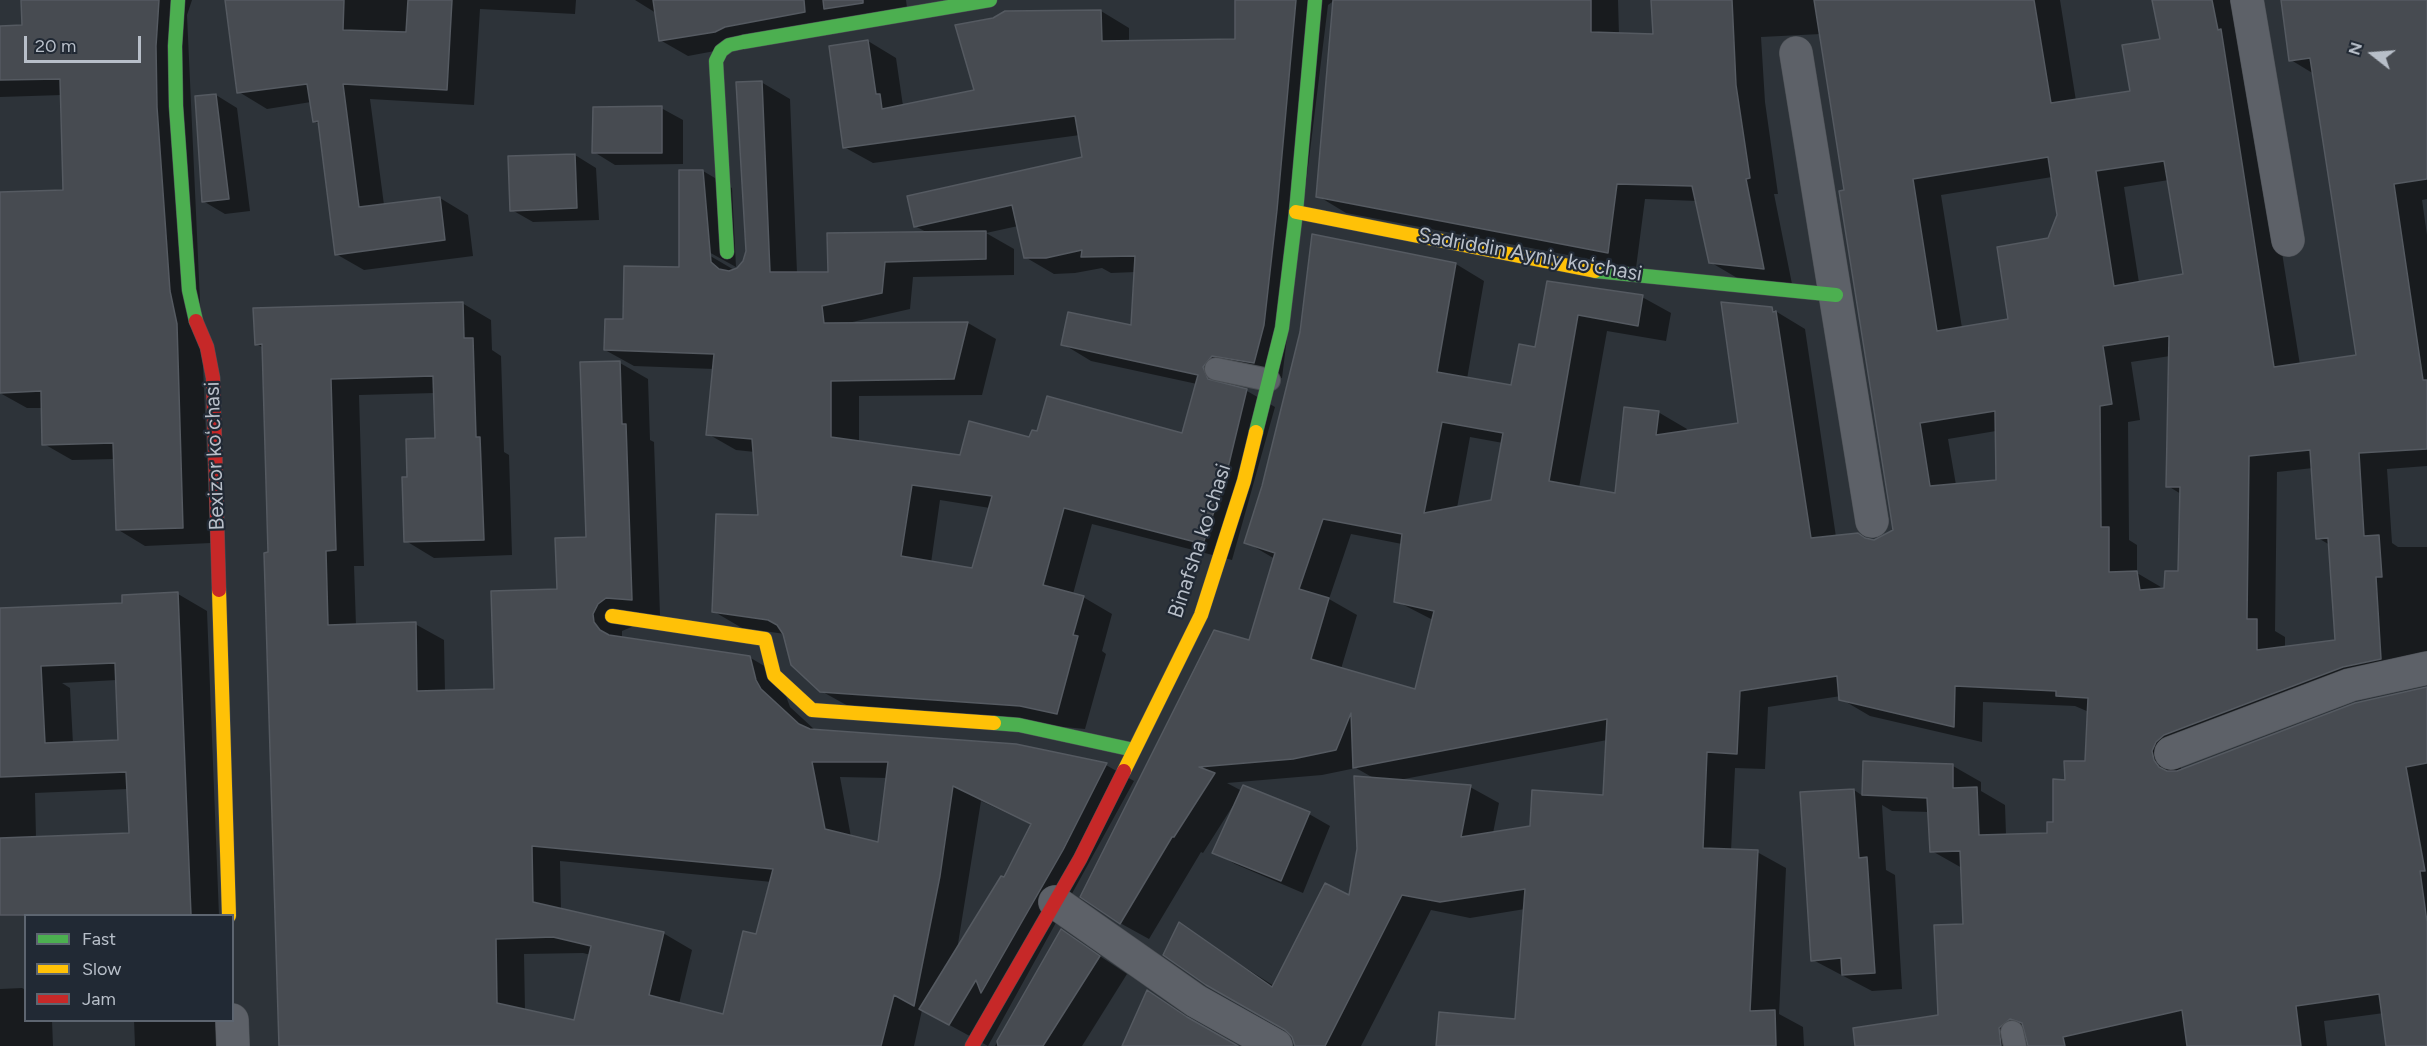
<!DOCTYPE html>
<meta charset="utf-8">
<style>
body{margin:0}
#map{position:relative;width:2427px;height:1046px;overflow:hidden;background:#2d3339;font-family:Figtree,sans-serif}
canvas{display:block}
.legend{position:absolute;left:24px;top:914px;width:210px;height:108px;box-sizing:border-box;background:#212934;border:2px solid #5d6570;margin:0;padding:8px 10px;list-style:none;font-size:18px;color:#b8bfc9}
.legend li{display:flex;align-items:center;gap:12px;height:30px}
.legend b{width:30px;border:2px solid #5d6570}
.north{position:absolute;left:2343px;top:24px;width:60px;height:60px;-webkit-text-stroke:4px #212934;paint-order:stroke;rotate:287deg;font-size:16px;font-weight:700;line-height:24px;text-align:center;color:#b8bfc9}
.north::after{content:'';display:block;margin:auto;width:21px;height:27px;background:#b8bfc9;clip-path:polygon(50% 0,100% 100%,50% 72%,0 100%)}
.scale{position:absolute;left:24px;top:36px;width:117px;height:27px;box-sizing:border-box;border:3px solid #b8bfc9;border-top:0;padding-left:8px;font-size:18px;line-height:21px;white-space:nowrap;color:#b8bfc9;-webkit-text-stroke:4px #212934;paint-order:stroke}
</style>
<div id="map">
<canvas width="2427" height="1046"></canvas>
<ul class="legend">
<li><b style="height:8px;background:#4caf50"></b>Fast</li>
<li><b style="height:8px;background:#ffc107"></b>Slow</li>
<li><b style="height:8px;background:#c62828"></b>Jam</li>
</ul>
<div class="north">N</div>
<div class="scale">20 m</div>
</div>
<script>
const g = document.querySelector('canvas').getContext('2d');
g.lineJoin = 'round';
function fill(path, color) { g.fillStyle = color; g.fill(path, 'evenodd'); }
const poly = rows => new Path2D(rows.map(r => 'M' + r).join(''));
function strokePath(path, color, width, dash) { g.strokeStyle = color; g.lineWidth = width; g.lineCap = dash ? 'butt' : 'round'; g.setLineDash(dash || []); g.stroke(path); }
function label(font, color, halo, rows, align = 'center') {
  g.font = font + ' Figtree,sans-serif'; g.lineWidth = 4.5; g.setLineDash([]); g.textBaseline = 'middle'; g.strokeStyle = halo; g.fillStyle = color; for (const [text, x, y, turn = 0] of rows) {
    g.save(); g.translate(x, y); g.rotate((+turn || 0) * Math.PI / 180); g.textAlign = isNaN(turn) ? turn : align; if (halo) g.strokeText(text, 0, 0); g.fillText(text, 0, 0); g.restore();
  }
}
fill(poly([
 [23,0,192,0,187,15,211,543,145,546,117,529,115,459,72,460,44,444,43,408,27,408,0,393,0,193,64,191,62,95,0,97,0,27,23,27],
 [226,0,576,0,575,14,480,9,474,105,370,99,384,205,440,198,468,215,473,256,364,270,336,254,319,124,314,121,311,102,267,109,239,92],
 [906,0,908,15,688,56,660,40,656,13,635,0],
 [1236,0,1335,0,1328,5,1282,378,1241,372,1231,384,1232,387,1247,391,1275,407,1232,560,1092,524,1073,594,1083,597,1112,614,1102,651,1106,654,1085,729,850,707,821,691,785,634,742,628,713,611,759,517,755,452,736,450,708,434,714,369,634,366,605,350,624,321,680,269,703,171,732,188,736,267,707,251,707,254,741,274,747,251,761,82,790,99,797,273,829,273,928,233,915,226,1084,158,1080,135,873,163,844,147,868,41,896,58,903,106,976,92,1101,11,1129,28,1129,42,1237,41],
 [1018,226,1025,257,1054,274,1075,273,1102,268,1111,273,1136,272,1132,327,1063,344,1091,361,1197,384,1183,435,1030,439,961,456,859,442,859,396,982,395,996,339,968,323,848,323,910,309,913,277,1014,275,1014,249,986,233],
 [940,500,990,508,973,569,931,563],
 [1335,0,1618,0,1619,35,1655,36,1653,0,2060,0,2076,101,2131,92,2162,40,2154,0,2237,0,2249,47,2300,365,2358,356,2314,74,2291,60,2282,0,2427,0,2427,199,2422,200,2427,235,2427,466,2387,469,2392,543,2398,547,2427,547,2427,671,2181,766,2181,771,2427,689,2427,1046,2388,1046,2384,1013,2324,1021,2327,1046,1875,1046,1940,1016,1965,925,1962,868,1932,851,1930,812,1892,811,1882,805,1886,870,1895,875,1902,989,1872,991,1813,960,1802,794,1854,790,1863,796,1864,762,1953,766,1981,782,1981,791,2005,805,2006,835,2048,834,2055,824,2067,781,2087,762,2089,712,2075,706,1983,702,1982,742,1870,716,1841,699,1841,696,1768,707,1765,769,1735,768,1731,851,1757,852,1786,868,1779,1014,1803,1027,1804,1046,1438,1046,1517,1020,1525,909,1470,918,1431,910,1361,1046,1296,1046,1294,1036,1179,925,1274,986,1350,898,1377,780,1356,768,1322,775,1227,783,1242,791,1309,814,1330,826,1303,893,1235,864,1214,852,1234,804,1203,853,1201,852,1149,939,1120,923,1250,642,1275,559,1246,542,1456,264,1484,281,1467,379,1512,387,1536,349,1548,282,1642,297,1671,313,1666,341,1607,331,1579,488,1616,495,1658,412,1687,429,1686,432,1740,424,1772,309,1805,329,1836,537,1876,541,1888,532,1895,531,1821,34,1761,37,1765,102,1778,194,1774,194,1792,284,1739,279,1710,262,1697,201,1645,199,1636,268,1346,213,1318,196],
 [2052,177,2058,215,2010,320,1962,328,1941,195],
 [2169,180,2184,276,2139,283,2124,187],
 [2170,356,2168,486,2181,494,2180,572,2166,590,2137,573,2137,545,2129,540,2128,422,2140,420,2131,362],
 [1996,431,1997,481,1956,485,1948,439],
 [1470,437,1503,443,1492,501,1457,508],
 [2313,468,2318,538,2330,545,2337,641,2285,648,2285,637,2275,631,2277,472],
 [1351,534,1402,544,1396,601,1433,620,1416,691,1341,669,1357,615,1329,599],
 [1607,740,1605,797,1531,827,1493,833,1499,803,1470,787,1399,780],
 [216,95,237,108,250,211,225,214,203,201],
 [661,108,683,120,683,164,615,165,594,152],
 [575,155,596,168,599,220,533,222,512,210],
 [462,303,491,320,492,350,501,356,504,452,509,455,512,555,434,558,406,541,408,479,437,440,435,393,359,395,364,566,354,566,356,626,415,624,444,640,445,692,496,690,587,539,620,363,648,379,650,440,654,442,660,615,622,631,622,638,749,657,778,674,790,707,815,730,1106,765,1134,781,988,1046,922,1010,914,1046,280,1046,264,348,256,344],
 [840,777,888,778,880,844,851,837],
 [981,801,1032,825,1005,879,957,950],
 [560,861,772,882,757,936,724,1016,679,1004,692,950,663,933,561,910],
 [583,953,591,955,575,1022,525,1011,524,954],
 [178,594,207,611,219,916,46,916,45,910,0,912,0,689,124,605],
 [117,680,119,742,73,744,70,688,62,683],
 [128,789,130,834,36,838,35,793],
 [1062,931,1127,974,1082,1046,995,1046],
 [22,988,26,990,26,1020,52,1020,53,1046,0,1046,0,989],
 [1148,992,1212,1033,1235,1046,1122,1046],
 [134,1020,224,1020,225,1046,135,1046]
]), '#0007');
const building = poly([
 [21,0,159,0,156,46,157,107,170,291,177,324,183,528,116,530,113,443,42,445,41,391,0,393,0,192,63,190,60,79,0,80,0,26,22,25,21,0],
 [225,0,344,0,343,30,406,32,408,0,452,0,447,90,343,84,359,207,440,197,445,240,335,255,318,121,313,122,307,84,237,93,225,0],
 [653,0,804,0,805,12,725,27,715,32,659,41,653,0],
 [823,0,863,0,863,3,824,9,823,0],
 [1235,0,1296,0,1277,210,1264,325,1254,363,1212,356,1203,367,1208,379,1247,389,1226,476,1203,544,1064,508,1043,585,1084,596,1073,635,1078,636,1057,714,1020,706,820,692,791,665,783,634,777,625,768,620,712,612,716,514,758,515,752,439,706,435,714,354,604,350,605,319,623,319,624,266,679,267,679,170,703,170,711,262,719,269,729,271,737,268,743,261,746,251,736,82,762,81,770,272,828,272,827,233,986,231,986,259,885,262,882,293,822,306,824,323,968,322,954,379,831,381,831,437,960,455,969,421,1029,437,1032,430,1037,431,1047,396,1182,433,1198,375,1061,345,1068,312,1131,325,1135,256,1081,257,1082,250,1046,258,1024,258,1012,205,914,227,907,196,1082,157,1075,116,843,148,829,46,868,40,876,94,880,94,882,109,974,90,955,25,993,18,1005,11,1101,10,1102,41,1235,39,1235,0],
 [912,485,992,496,972,568,901,556,912,485],
 [1333,0,1591,0,1591,32,1653,34,1651,0,1732,0,1736,85,1750,178,1746,179,1764,269,1709,263,1692,186,1617,184,1608,253,1316,197,1333,0],
 [1814,0,2034,0,2051,103,2130,91,2122,45,2160,39,2152,0,2212,0,2218,30,2221,29,2274,367,2356,355,2310,58,2289,61,2281,0,2427,0,2427,179,2394,184,2423,380,2427,380,2427,449,2359,453,2364,536,2379,535,2382,577,2376,577,2381,659,2343,667,2164,735,2156,742,2152,751,2154,760,2159,767,2167,771,2177,771,2355,703,2427,687,2427,763,2406,767,2425,871,2420,871,2427,922,2427,1046,2386,1046,2379,994,2296,1006,2301,1046,2187,1046,2182,1010,2063,1037,2065,1046,2028,1046,2022,1023,2010,1019,1999,1028,2001,1046,1855,1046,1853,1028,1938,1015,1934,925,1963,924,1960,851,1930,852,1927,798,1862,795,1863,761,1953,764,1953,788,1977,787,1979,835,2047,833,2047,822,2053,822,2053,779,2065,780,2064,761,2085,761,2088,698,2056,696,2056,691,1955,686,1954,727,1839,700,1837,676,1740,691,1737,754,1707,752,1703,848,1758,850,1750,1011,1775,1010,1776,1046,1436,1046,1439,1012,1515,1019,1525,889,1440,902,1402,895,1325,1046,1295,1046,1292,1037,1285,1030,1206,985,1163,955,1179,922,1272,987,1325,883,1349,895,1357,849,1354,776,1471,785,1461,837,1530,826,1532,790,1603,795,1607,719,1353,768,1351,713,1336,750,1293,759,1199,767,1215,773,1174,837,1172,837,1120,924,1080,897,1214,630,1249,640,1275,553,1244,543,1262,486,1300,332,1312,234,1456,263,1437,372,1511,385,1519,344,1535,347,1547,281,1643,295,1638,326,1578,315,1549,481,1615,493,1624,407,1659,411,1656,435,1738,423,1721,302,1772,307,1773,312,1776,311,1811,538,1858,533,1865,538,1874,540,1893,530,1839,191,1844,190,1814,0],
 [2048,157,2057,215,2048,238,1997,247,2008,319,1937,331,1913,179,2048,157],
 [2164,161,2183,274,2114,286,2096,171,2164,161],
 [2169,336,2166,487,2180,487,2178,571,2165,571,2164,588,2140,590,2137,571,2109,572,2109,527,2101,527,2100,406,2112,404,2103,346,2169,336],
 [1995,411,1996,480,1930,486,1920,423,1995,411],
 [1442,422,1503,433,1491,500,1424,513,1442,422],
 [2310,450,2316,539,2328,538,2335,640,2257,650,2257,619,2247,619,2249,456,2310,450],
 [1323,519,1402,534,1394,602,1434,611,1415,689,1311,659,1329,598,1299,589,1323,519],
 [216,94,229,199,202,202,195,96,216,94],
 [662,106,662,153,592,153,593,107,662,106],
 [575,154,577,208,510,211,508,156,575,154],
 [463,302,464,338,473,338,476,437,480,437,484,540,404,542,402,477,407,477,406,439,435,438,433,376,331,379,336,550,326,551,328,625,416,622,417,691,494,689,491,591,557,589,555,538,586,537,580,362,620,361,622,424,626,424,632,600,606,598,598,604,593,614,594,622,600,630,609,635,750,656,756,680,761,689,799,724,810,729,1016,744,1107,763,1063,850,981,993,976,980,949,1025,919,1009,1001,876,1004,877,1031,824,953,786,940,876,914,1006,894,995,881,1046,279,1046,264,553,268,552,262,344,255,345,253,308,463,302],
 [812,762,888,762,878,842,825,829,812,762],
 [532,846,773,869,756,934,743,931,723,1014,649,995,664,932,533,902,532,846],
 [553,937,591,946,574,1020,497,1003,496,939,553,937],
 [178,592,191,915,0,915,0,838,129,833,126,772,0,777,0,608,122,603,122,595,178,592],
 [115,663,118,740,45,743,41,666,115,663],
 [1243,785,1310,812,1281,881,1212,853,1243,785],
 [1854,789,1859,858,1867,857,1875,973,1842,975,1841,958,1811,961,1800,792,1854,789],
 [1061,929,1100,956,1043,1046,998,1046,997,1041,1061,929],
 [1147,990,1187,1017,1238,1046,1122,1046,1147,990]
]);
fill(building, '#474b51');
strokePath(building, '#555a61', 1.5);
const lane = poly([
 [1216,369,1269,380],
 [2012,1032,2015,1046]
]);
const street = poly([
 [2247,0,2288,240],
 [1796,53,1872,521],
 [2171,753,2350,685,2427,668],
 [1055,902,1196,1001,1276,1046],
 [232,1020,233,1046]
]);
const fast = poly([
 [178,0,175,46,176,106,189,290,196,321],
 [727,252,716,61,721,51,729,45,743,42,990,0],
 [1595,271,1836,295],
 [1256,432,1282,328,1296,212,1315,0],
 [994,723,1019,725,1134,750]
]);
const slow = poly([
 [1296,212,1595,271],
 [219,590,229,916],
 [612,616,765,639,774,675,812,710,994,723],
 [1124,771,1201,615,1244,481,1256,432]
]);
const jam = poly([
 [196,321,207,347,213,378,219,590],
 [972,1046,1080,859,1124,771]
]);
strokePath(lane, '#4b4f54', 24);
strokePath(street, '#4b4f54', 34);
strokePath(fast, '#4b4f54', 15);
strokePath(slow, '#4b4f54', 15);
strokePath(jam, '#4b4f54', 15);
strokePath(lane, '#5d6168', 22);
strokePath(street, '#5d6168', 33);
strokePath(fast, '#4caf50', 14);
strokePath(slow, '#ffc107', 14);
strokePath(jam, '#c62828', 14);
label('21px', '#b8bfc9', '#212934', [
 ["Sadriddin Ayniy koʻchasi",1530,255,10],
 ["Bexizor koʻchasi",215,456,-92],
 ["Binafsha koʻchasi",1200,541,-72]
]);
</script>
